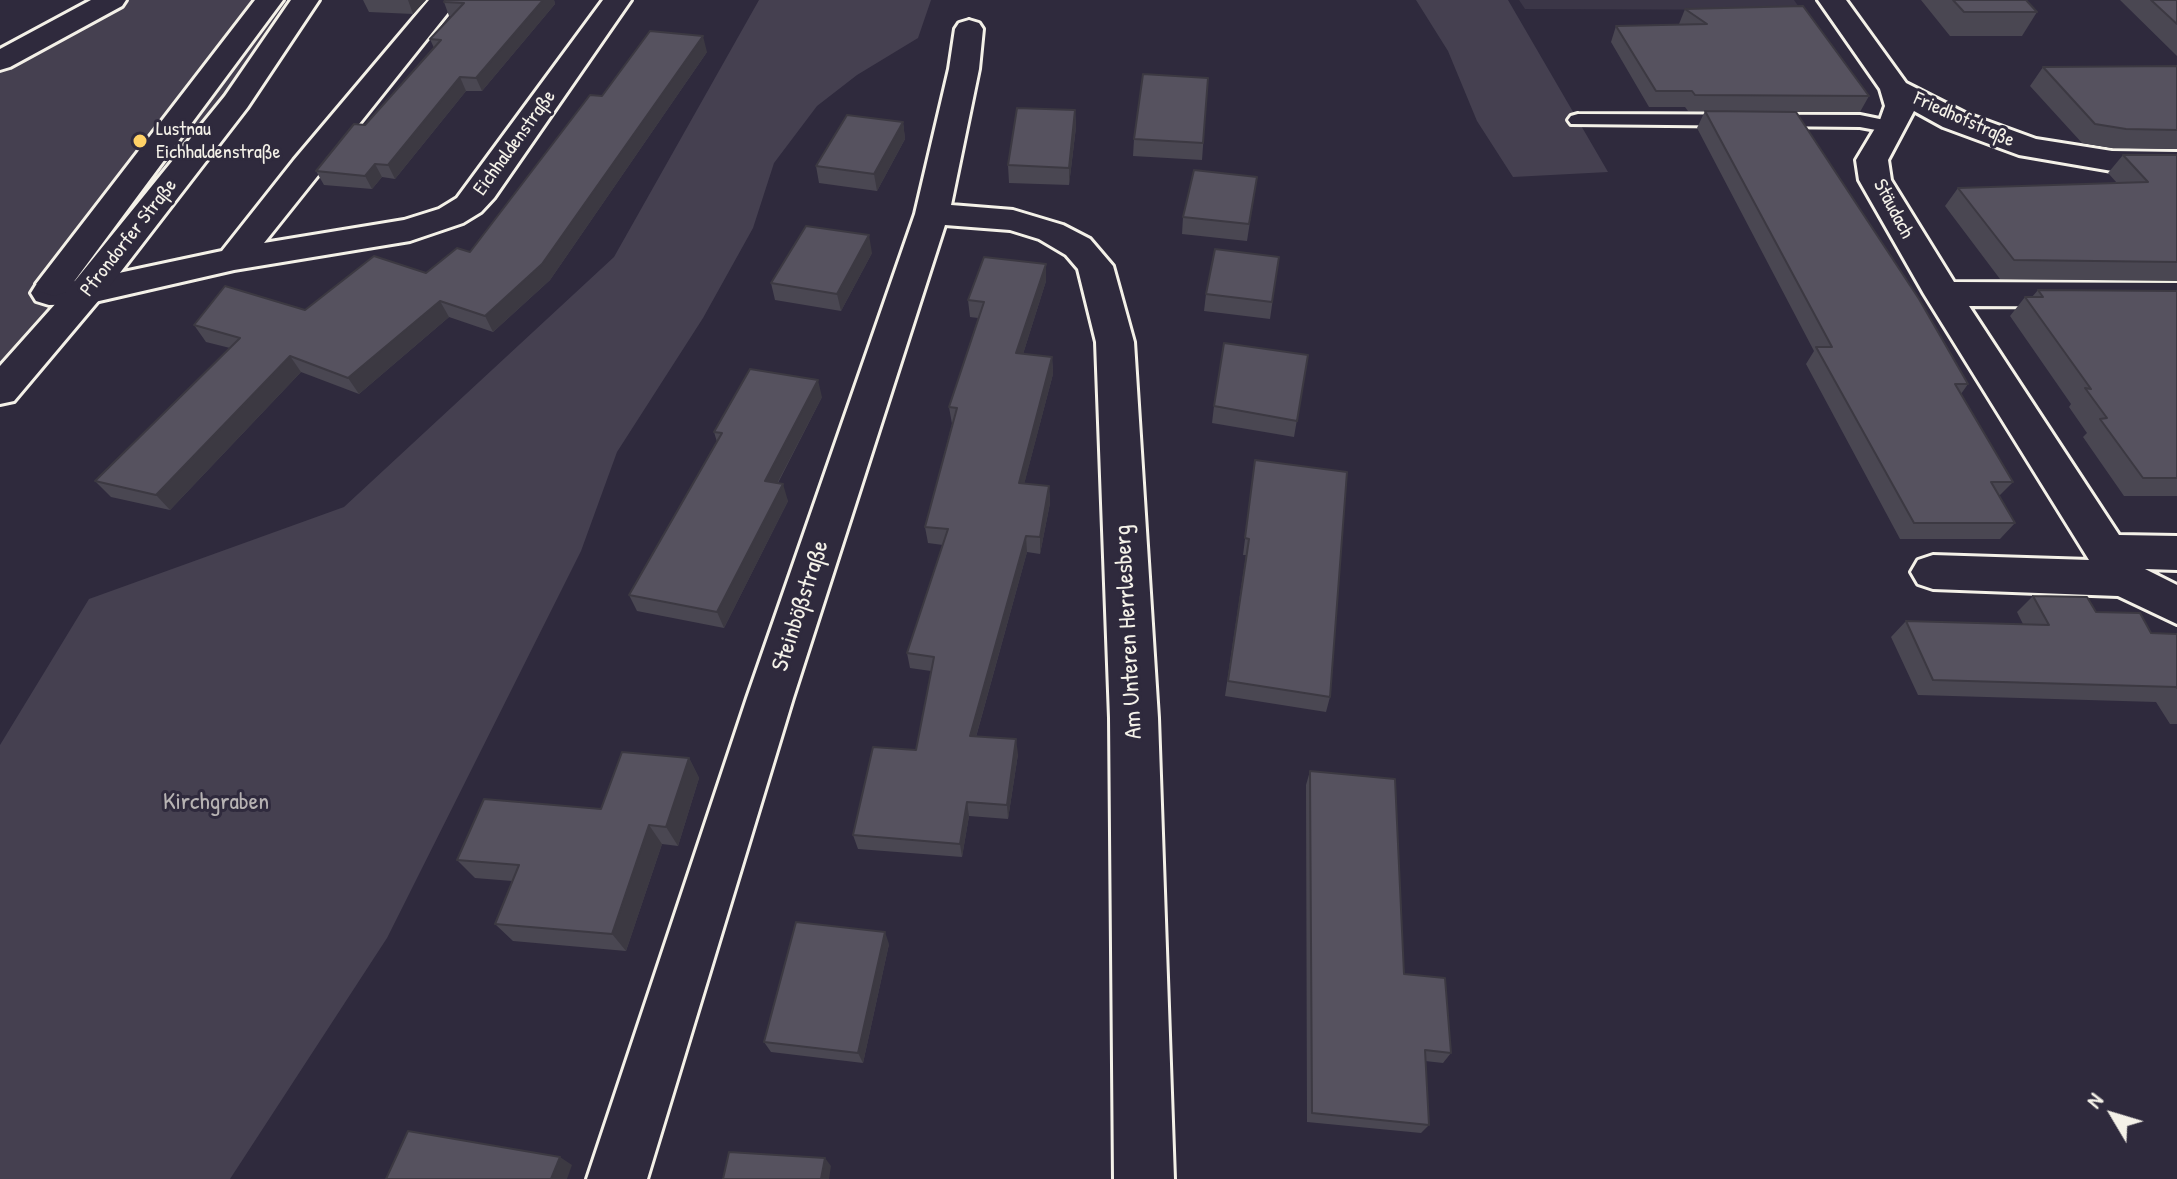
<!DOCTYPE html>
<meta charset="utf-8">
<style>
body{margin:0}
#map{position:relative;width:2177px;height:1179px;overflow:hidden;background:#2f2a3d;font-family:"Patrick Hand",sans-serif}
canvas{display:block}
.north{position:absolute;left:2073px;top:1075px;width:80px;height:80px;-webkit-text-stroke:6px #2f2a3d;paint-order:stroke;rotate:308deg;font-size:22px;font-weight:700;line-height:32px;text-align:center;color:#f4f1e8}
.north::after{content:'';display:block;margin:auto;width:28px;height:36px;background:#f4f1e8;clip-path:polygon(50% 0,100% 100%,50% 72%,0 100%)}
</style>
<div id="map">
<canvas width="2177" height="1179"></canvas>
<div class="north">N</div>
</div>
<script>
const g = document.querySelector('canvas').getContext('2d');
g.lineJoin = 'round';
function fill(path, color) { g.fillStyle = color; g.fill(path, 'evenodd'); }
const poly = rows => new Path2D(rows.map(r => 'M' + r).join(''));
function strokePath(path, color, width, dash) { g.strokeStyle = color; g.lineWidth = width; g.lineCap = dash ? 'butt' : 'round'; g.setLineDash(dash || []); g.stroke(path); }
function label(font, color, halo, rows, align = 'center') {
  g.font = font + ' "Patrick Hand",sans-serif'; g.lineWidth = 6; g.setLineDash([]); g.textBaseline = 'middle'; g.strokeStyle = halo; g.fillStyle = color; for (const [text, x, y, turn = 0] of rows) {
    g.save(); g.translate(x, y); g.rotate((+turn || 0) * Math.PI / 180); g.textAlign = isNaN(turn) ? turn : align; if (halo) g.strokeText(text, 0, 0); g.fillText(text, 0, 0); g.restore();
  }
}
fill(poly([
 [1519,0,1794,0,1801,10,1525,9]
]), '#3b3647');
fill(poly([
 [112,0,302,0,0,391,0,61],
 [759,0,931,0,918,38,857,75,817,106,774,163,753,228,703,318,617,452,581,551,387,938,230,1179,0,1179,0,745,89,599,344,507,614,257],
 [1416,0,1508,0,1608,172,1513,177,1477,121,1448,51]
]), '#454050');
const service = poly([
 [1578,114,1860,115,1899,123,1902,127,1892,133,1860,127,1571,124,1568,120,1571,116,1578,114]
]);
const minor = poly([
 [91,0,126,0,122,6,10,67,0,70,0,49,91,0],
 [429,0,458,0,264,243,404,220,439,209,457,198,603,0,631,0,494,198,481,212,463,223,410,241,234,270,86,304,49,305,36,301,31,293,36,285,86,280,222,251,294,160,429,0],
 [1818,0,1846,0,1906,83,1965,113,2036,139,2112,151,2177,152,2177,172,2112,171,2019,155,1943,127,1914,111,1888,160,1891,180,1954,282,2177,283,2177,307,1969,306,2119,535,2177,536,2177,570,2145,569,2177,585,2177,624,2118,596,1933,589,1918,584,1911,572,1918,560,1933,555,2089,560,1924,294,1859,180,1856,160,1880,120,1885,106,1880,89,1818,0],
 [969,20,979,23,983,29,979,69,951,205,1013,210,1063,225,1090,239,1113,266,1134,342,1158,718,1174,1179,1114,1179,1110,718,1096,342,1078,269,1066,255,1039,239,1010,230,945,225,793,698,647,1179,587,1179,747,698,915,214,949,69,955,29,959,23,969,20]
]);
const tertiary = poly([
 [255,0,283,0,70,287,225,96,291,0,319,0,247,108,99,300,14,401,0,404,0,366,66,292,54,296,41,292,36,284,255,0]
]);
strokePath(service, '#f4f1e8', 6);
strokePath(minor, '#f4f1e8', 6);
strokePath(tertiary, '#f4f1e8', 6);
fill(service, '#2f2a3d');
fill(minor, '#2f2a3d');
fill(tertiary, '#2f2a3d');
fill(poly([
 [363,0,426,0,413,14,369,12],
 [554,0,555,4,482,91,466,91,395,179,382,177,372,189,324,185,316,171,365,125,434,48,430,39,452,16,449,16,444,2],
 [1921,0,2026,0,2037,12,2022,36,1950,36],
 [2120,0,2177,0,2177,56],
 [1685,9,1869,96,1860,112,1737,112,1968,384,1961,394,2013,482,1999,496,2015,523,2000,539,1900,539,1806,364,1814,351,1697,128,1705,111,1688,111,1685,107,1649,107,1611,42,1616,26,1679,24],
 [707,52,550,280,493,332,449,317,359,394,301,372,170,510,111,497,95,481,230,348,206,342,194,325,305,310,426,273,470,252,602,96],
 [2177,66,2177,149,2112,148,2082,143,2030,86,2043,67],
 [1208,78,1202,160,1133,156,1134,139],
 [1075,110,1076,127,1069,185,1009,183,1008,165],
 [903,122,905,139,877,191,819,183,816,166],
 [2123,155,2177,155,2177,281,2000,279,1945,206,1958,188,2117,183,2108,173],
 [1257,177,1247,241,1182,234,1183,217],
 [872,253,841,311,775,300,771,283],
 [1279,257,1270,319,1204,311,1206,294],
 [1046,264,1046,281,1023,354,1052,357,1053,374,1024,484,1049,486,1050,503,1040,554,1027,552,976,737,1018,754,1008,819,969,816,962,857,858,849,853,835,916,750,931,671,910,668,907,653,943,545,928,543,925,527,952,424,949,407,978,318,970,317,968,300],
 [2038,290,2177,291,2177,496,2124,496,2083,437,2087,433,2069,407,2071,404,2010,316,2025,297,2032,297],
 [1308,355,1294,437,1212,423,1214,406],
 [822,397,778,483,788,501,724,628,637,611,629,595,717,442,714,432],
 [1255,460,1330,697,1326,712,1225,696,1246,555,1243,555],
 [2033,596,2096,612,2151,633,2177,634,2177,724,2170,724,2156,702,1918,695,1891,637,1906,621,2023,624,2017,612],
 [689,758,699,778,678,846,662,844,626,951,513,941,495,924,512,881,475,878,457,860,601,809],
 [1310,771,1404,974,1451,1053,1443,1063,1425,1061,1429,1125,1421,1133,1307,1122,1306,785],
 [889,944,863,1063,771,1052,764,1042]
]), '#4a4752');
fill(poly([
 [408,0,426,0,413,14],
 [543,0,554,0,555,4,482,91,476,78],
 [703,36,707,52,550,280,493,332,485,316],
 [460,77,466,91,395,179,388,165],
 [1075,110,1076,127,1069,185,1069,168],
 [903,122,905,139,877,191,874,174],
 [375,164,382,177,372,189,365,176],
 [869,235,872,253,841,311,837,294],
 [1046,264,1046,281,1018,370,1016,353],
 [440,301,449,317,359,394,348,378],
 [290,356,301,372,170,510,156,495],
 [1052,357,1053,374,1020,500,1019,483],
 [818,380,822,397,770,497,765,481],
 [783,484,788,501,724,628,717,612],
 [1049,486,1050,503,1040,554,1040,537],
 [1026,536,1027,552,972,751,970,736],
 [1016,739,1018,754,1008,819,1007,805],
 [689,758,699,778,678,846,666,827],
 [967,802,969,816,962,857,960,844],
 [649,825,662,844,626,951,612,934],
 [885,932,889,944,863,1063,858,1053],
 [560,1157,572,1165,567,1179,551,1179],
 [825,1158,831,1166,829,1179,821,1179]
]), '#3c3942');
const building = poly([
 [445,0,543,0,476,78,460,77,388,165,375,164,365,176,316,171,354,124,365,125,441,40,430,39,464,3,444,2,445,0],
 [1953,0,2026,0,2037,12,1964,12,1953,0],
 [2151,0,2177,0,2177,24,2151,0],
 [1803,6,1869,96,1695,95,1692,91,1656,91,1616,26,1707,24,1685,9,1803,6],
 [650,31,703,36,542,264,485,316,440,301,348,378,290,356,156,495,95,481,240,338,194,325,225,286,305,310,374,256,426,273,457,248,470,252,590,95,602,96,650,31],
 [2177,66,2177,130,2126,129,2095,124,2043,67,2177,66],
 [1143,74,1208,78,1203,143,1134,139,1143,74],
 [1017,108,1075,110,1069,168,1008,165,1017,108],
 [1705,111,1796,112,1919,299,1968,384,1955,384,2013,482,1991,482,2015,523,1914,523,1816,347,1832,347,1705,111],
 [847,115,903,122,874,174,816,166,847,115],
 [2123,155,2177,155,2177,262,2014,260,1958,188,2148,182,2123,155],
 [1194,170,1257,177,1249,224,1183,217,1194,170],
 [806,226,869,235,837,294,771,283,806,226],
 [1215,249,1279,257,1272,302,1206,294,1215,249],
 [984,257,1046,264,1016,353,1052,357,1019,483,1049,486,1040,537,1026,536,970,736,1016,739,1007,805,967,802,960,844,853,835,873,747,916,750,934,657,907,653,948,529,925,527,957,408,949,407,984,302,968,300,984,257],
 [2038,290,2177,291,2177,478,2143,478,2100,419,2107,418,2085,388,2091,389,2025,297,2043,297,2038,290],
 [1224,343,1308,355,1297,421,1214,406,1224,343],
 [750,369,818,380,765,481,783,484,717,612,629,595,722,433,714,432,750,369],
 [1255,460,1347,472,1330,697,1228,681,1249,539,1245,538,1255,460],
 [2033,596,2087,597,2096,612,2140,613,2151,633,2177,634,2177,688,2176,687,1933,680,1906,621,2049,625,2033,596],
 [622,752,689,758,666,827,649,825,612,934,495,924,519,865,457,860,484,799,601,809,622,752],
 [1310,771,1395,779,1404,974,1445,978,1451,1053,1425,1050,1429,1125,1312,1113,1310,771],
 [796,922,885,932,858,1053,764,1042,796,922],
 [408,1131,560,1157,551,1179,386,1179,408,1131],
 [729,1152,825,1158,821,1179,723,1179,729,1152]
]);
fill(building, '#56525f');
strokePath(building, '#3c3942', 2);
for (const [x, y, r, color] of [
 [140,141,8,"#ffd166"]
]) { const dot = new Path2D(); dot.arc(x, y, r, 0, 2 * Math.PI); g.fillStyle = color; g.fill(dot); strokePath(dot, '#2f2a3d', 3); }
label('20px', '#f4f1e8', '#2f2a3d', [
 ["Friedhofstraße",1964,120,24],
 ["Eichhaldenstraße",515,143,-54],
 ["Stäudach",1893,209,62],
 ["Pfrondorfer Straße",129,238,-52]
]);
label('20px', '#f4f1e8', '#2f2a3d', [
 ["Lustnau",156,130],
 ["Eichhaldenstraße",156,153]
], 'left');
label('24px', '#f4f1e8', '#2f2a3d', [
 ["Steinbößstraße",801,606,-72],
 ["Am Unteren Herrlesberg",1129,632,-93]
]);
label('24px', '#b7b3b3', '#2f2a3d', [
 ["Kirchgraben",216,803]
]);
</script>
